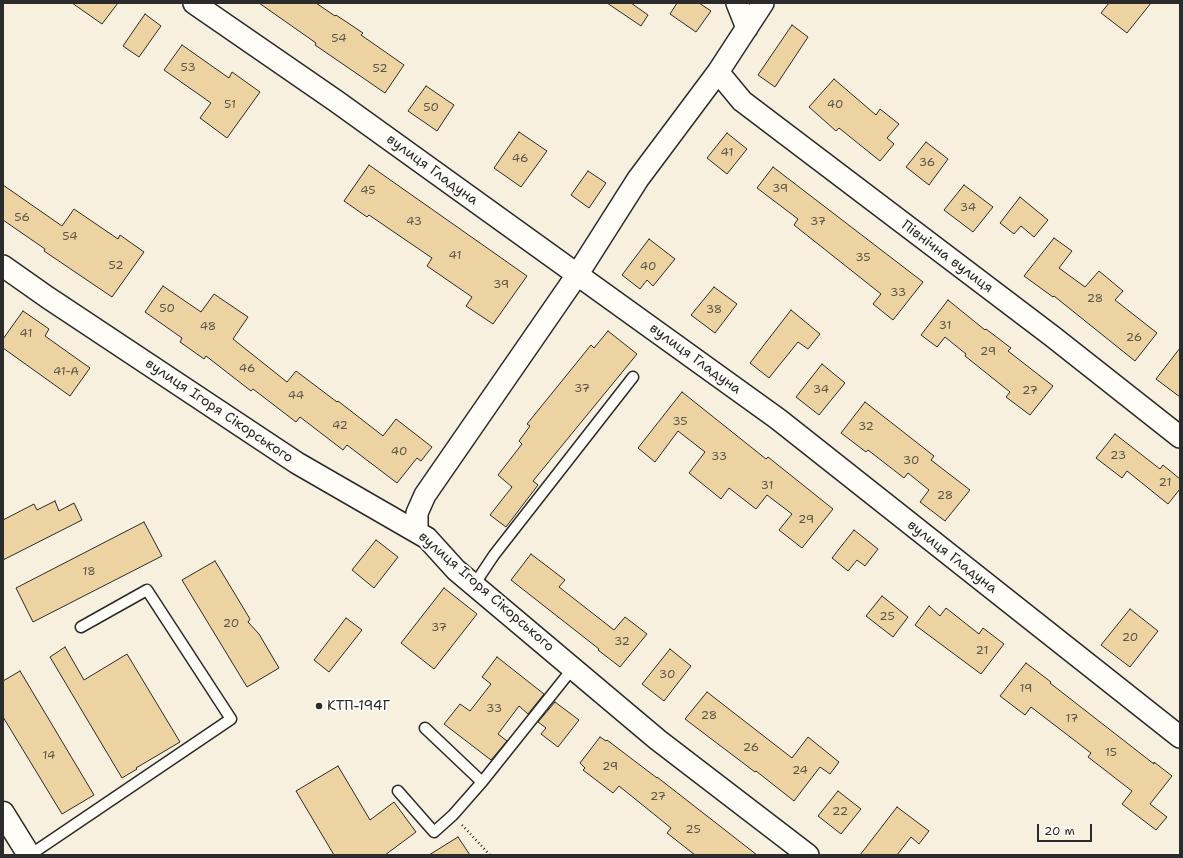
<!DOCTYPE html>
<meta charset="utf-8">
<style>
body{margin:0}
#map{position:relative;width:1183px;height:858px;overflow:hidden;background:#f8f0de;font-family:"Shantell Sans",sans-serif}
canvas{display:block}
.frame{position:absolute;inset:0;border:4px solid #2b2b2b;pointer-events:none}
.scale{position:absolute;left:1037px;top:824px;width:55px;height:18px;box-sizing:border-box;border:2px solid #2b2b2b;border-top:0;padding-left:5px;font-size:12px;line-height:14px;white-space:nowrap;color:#2b2b2b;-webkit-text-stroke:3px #fdfcf7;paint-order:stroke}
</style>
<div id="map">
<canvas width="1183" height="858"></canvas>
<div class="frame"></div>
<div class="scale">20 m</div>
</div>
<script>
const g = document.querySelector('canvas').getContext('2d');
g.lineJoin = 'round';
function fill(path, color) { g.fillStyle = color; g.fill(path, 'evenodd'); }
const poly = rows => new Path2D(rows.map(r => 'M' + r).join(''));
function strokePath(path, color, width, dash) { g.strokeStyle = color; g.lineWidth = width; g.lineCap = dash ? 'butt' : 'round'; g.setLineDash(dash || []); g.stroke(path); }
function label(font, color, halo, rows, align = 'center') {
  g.font = font + ' "Shantell Sans",sans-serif'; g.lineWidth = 4; g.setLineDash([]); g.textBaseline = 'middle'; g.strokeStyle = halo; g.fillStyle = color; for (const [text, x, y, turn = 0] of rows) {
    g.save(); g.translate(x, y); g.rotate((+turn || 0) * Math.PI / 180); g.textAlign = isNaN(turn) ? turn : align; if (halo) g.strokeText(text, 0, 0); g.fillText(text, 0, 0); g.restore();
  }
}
const building = poly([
 [72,3,118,3,102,24,72,3],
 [259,3,316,3,335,16,336,15,363,33,361,35,404,65,385,93,315,45,316,43,259,3],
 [607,3,631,3,648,15,641,26,607,3],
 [677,3,699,3,711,11,696,32,670,14,677,3],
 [1109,3,1151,3,1127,33,1101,13,1109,3],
 [145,14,161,26,139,57,123,46,145,14],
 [792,25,808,37,775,87,758,75,792,25],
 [182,45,229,78,232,72,260,92,227,138,200,118,211,103,164,70,182,45],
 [834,79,876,115,880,109,899,124,887,138,894,144,880,161,839,128,836,131,809,107,834,79],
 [426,86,454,105,437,131,408,111,426,86],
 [519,132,547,151,521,187,494,168,519,132],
 [727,133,747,149,727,174,707,158,727,133],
 [926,142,948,159,929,185,906,167,926,142],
 [369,165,527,276,493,324,466,306,472,297,427,266,432,258,369,215,367,217,344,201,369,165],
 [773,167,923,282,893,320,873,304,881,294,794,225,798,219,757,188,773,167],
 [588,171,606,183,589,208,571,195,588,171],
 [3,185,62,226,74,209,118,239,120,235,144,252,112,297,44,251,45,249,3,220,3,185],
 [964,185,993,207,973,232,944,210,964,185],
 [1020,197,1048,220,1034,237,1021,226,1014,234,1000,223,1020,197],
 [1054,238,1072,251,1059,268,1085,287,1099,271,1123,291,1115,300,1157,333,1135,361,1054,296,1053,297,1024,276,1054,238],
 [649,239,675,259,653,286,647,280,640,289,622,275,649,239],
 [163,286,201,312,214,294,248,317,233,339,287,382,296,371,337,402,338,401,383,436,396,419,432,447,421,461,417,458,397,483,347,445,343,450,300,417,296,422,253,389,251,391,206,356,204,359,180,342,182,338,145,312,163,286],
 [714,287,737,304,715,333,691,315,714,287],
 [948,300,985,330,986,329,1011,348,1008,351,1053,386,1030,415,1006,397,1010,392,965,356,966,354,945,337,937,347,921,335,948,300],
 [791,310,820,334,808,349,798,342,769,378,750,363,791,310],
 [23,311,49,329,45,336,90,368,70,396,3,348,3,339,23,311],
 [608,331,637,354,533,481,538,485,506,527,490,515,512,487,498,475,522,444,519,441,530,426,527,424,591,345,594,348,608,331],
 [1180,348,1180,397,1156,379,1180,348],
 [822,364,845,383,819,415,796,397,822,364],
 [682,392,766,459,768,457,833,509,802,548,779,530,792,514,767,495,756,509,729,488,721,499,689,473,705,452,678,431,655,462,638,448,682,392],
 [865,402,934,456,931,460,970,490,945,521,920,502,929,490,908,473,904,478,868,450,866,452,841,433,865,402],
 [1115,434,1160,469,1163,465,1180,479,1180,489,1168,504,1127,471,1122,478,1096,458,1115,434],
 [55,501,59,511,74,503,82,520,3,560,3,520,34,504,37,510,55,501],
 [144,522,162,556,33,622,16,588,144,522],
 [854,530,878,549,865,566,857,560,848,571,832,558,854,530],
 [376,540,398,557,374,588,352,570,376,540],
 [531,554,565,580,559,587,614,630,625,617,647,634,620,667,598,650,599,649,511,580,531,554],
 [215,561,250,619,248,622,259,634,279,668,247,687,182,580,215,561],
 [444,588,477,614,434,669,401,643,444,588],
 [882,596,908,617,893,637,866,616,882,596],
 [929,606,940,616,946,608,979,634,983,628,1004,644,981,674,915,625,929,606],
 [1130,609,1158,631,1130,667,1101,645,1130,609],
 [346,618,362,630,329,672,314,660,346,618],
 [65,647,84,680,127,654,180,742,136,768,137,769,122,778,50,657,65,647],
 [670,649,691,666,664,701,642,684,670,649],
 [497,657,544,694,528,714,519,706,498,734,507,741,491,760,444,724,460,704,470,711,491,684,482,677,497,657],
 [1026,663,1051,682,1050,683,1154,764,1154,762,1172,776,1150,804,1167,817,1156,830,1122,804,1132,791,1088,757,1091,753,1031,707,1025,715,1000,696,1026,663],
 [20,671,94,795,62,814,3,717,3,681,20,671],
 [707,692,792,758,808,737,839,762,830,774,820,767,794,801,756,771,755,772,685,719,707,692],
 [555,702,579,720,558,747,541,734,546,728,538,722,555,702],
 [600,737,606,741,607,740,657,778,657,777,757,855,695,855,667,833,671,828,619,786,613,793,583,770,585,768,580,763,600,737],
 [338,766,370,820,394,802,416,832,385,855,334,855,296,791,338,766],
 [838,791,861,809,841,834,818,816,838,791],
 [897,807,929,831,919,844,911,837,897,855,860,855,897,807],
 [458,837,470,855,429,855,458,837]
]);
fill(building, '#edd3a2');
strokePath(building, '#2b2b2b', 1);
const lane = poly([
 [474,585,494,555,633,377],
 [425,728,482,782],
 [398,791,434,832,453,815,482,782,573,668],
 [30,855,231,719,147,590,81,627]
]);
const street = poly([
 [194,3,336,101,778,419,1180,737],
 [737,3,747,28],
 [718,72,742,101,1052,336,1180,437],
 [3,266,47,297,297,463,427,538,456,570,658,740,808,855],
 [417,532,417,513,425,495,577,275,638,179,718,72,763,3]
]);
const secondary = poly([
 [3,813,29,855]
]);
strokePath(lane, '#2b2b2b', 13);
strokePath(street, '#2b2b2b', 24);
strokePath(secondary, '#2b2b2b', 25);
strokePath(poly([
 [462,825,490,855]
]), '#2b2b2b', 2.5, [1, 3]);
strokePath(lane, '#fdfcf7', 10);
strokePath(street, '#fdfcf7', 21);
strokePath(secondary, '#fdfcf7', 22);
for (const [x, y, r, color] of [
 [319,706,4,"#2b2b2b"]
]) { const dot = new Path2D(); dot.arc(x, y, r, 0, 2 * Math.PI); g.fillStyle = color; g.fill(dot); strokePath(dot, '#fdfcf7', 1.5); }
label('12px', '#5c5549', null, [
 ["54",339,39],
 ["53",188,68],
 ["52",380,69],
 ["51",230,105],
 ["40",835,105],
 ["50",431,108],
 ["41",727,153],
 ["46",520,159],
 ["36",927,163],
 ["39",780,189],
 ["45",368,191],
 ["34",968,208],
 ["56",22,218],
 ["43",414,222],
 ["37",818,222],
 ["54",70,237],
 ["41",455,256],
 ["35",863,258],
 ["52",116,266],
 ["40",648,267],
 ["39",501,285],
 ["33",898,293],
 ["28",1095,299],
 ["50",167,309],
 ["38",714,310],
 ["31",945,326],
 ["48",208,327],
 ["41",26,334],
 ["26",1134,338],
 ["29",988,352],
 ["46",247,369],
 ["41-А",66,372],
 ["37",582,389],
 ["34",821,390],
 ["27",1030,391],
 ["44",296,396],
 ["35",680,422],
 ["42",340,426],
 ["32",866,427],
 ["40",399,452],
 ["23",1118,456],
 ["33",719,457],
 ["30",911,461],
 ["21",1165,483],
 ["31",767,486],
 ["28",945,496],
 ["29",806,520],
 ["18",89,572],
 ["25",887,617],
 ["20",231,624],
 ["37",439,628],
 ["20",1130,638],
 ["32",622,642],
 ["21",982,651],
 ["30",667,675],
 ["19",1026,689],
 ["33",494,709],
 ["28",709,716],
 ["17",1072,719],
 ["26",751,748],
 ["15",1111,753],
 ["14",49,756],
 ["29",610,767],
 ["24",800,771],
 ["27",658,797],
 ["22",840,812],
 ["25",693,830]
]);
label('14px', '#2b2b2b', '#fdfcf7', [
 ["вулиця Гладуна",432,170,36],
 ["Північна вулиця",947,257,37],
 ["вулиця Гладуна",695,359,36],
 ["вулиця Ігоря Сікорського",219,411,34],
 ["вулиця Гладуна",952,557,38],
 ["вулиця Ігоря Сікорського",486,592,41]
]);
label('14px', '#2b2b2b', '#fdfcf7', [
 ["КТП-194Г",327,706]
], 'left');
</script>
